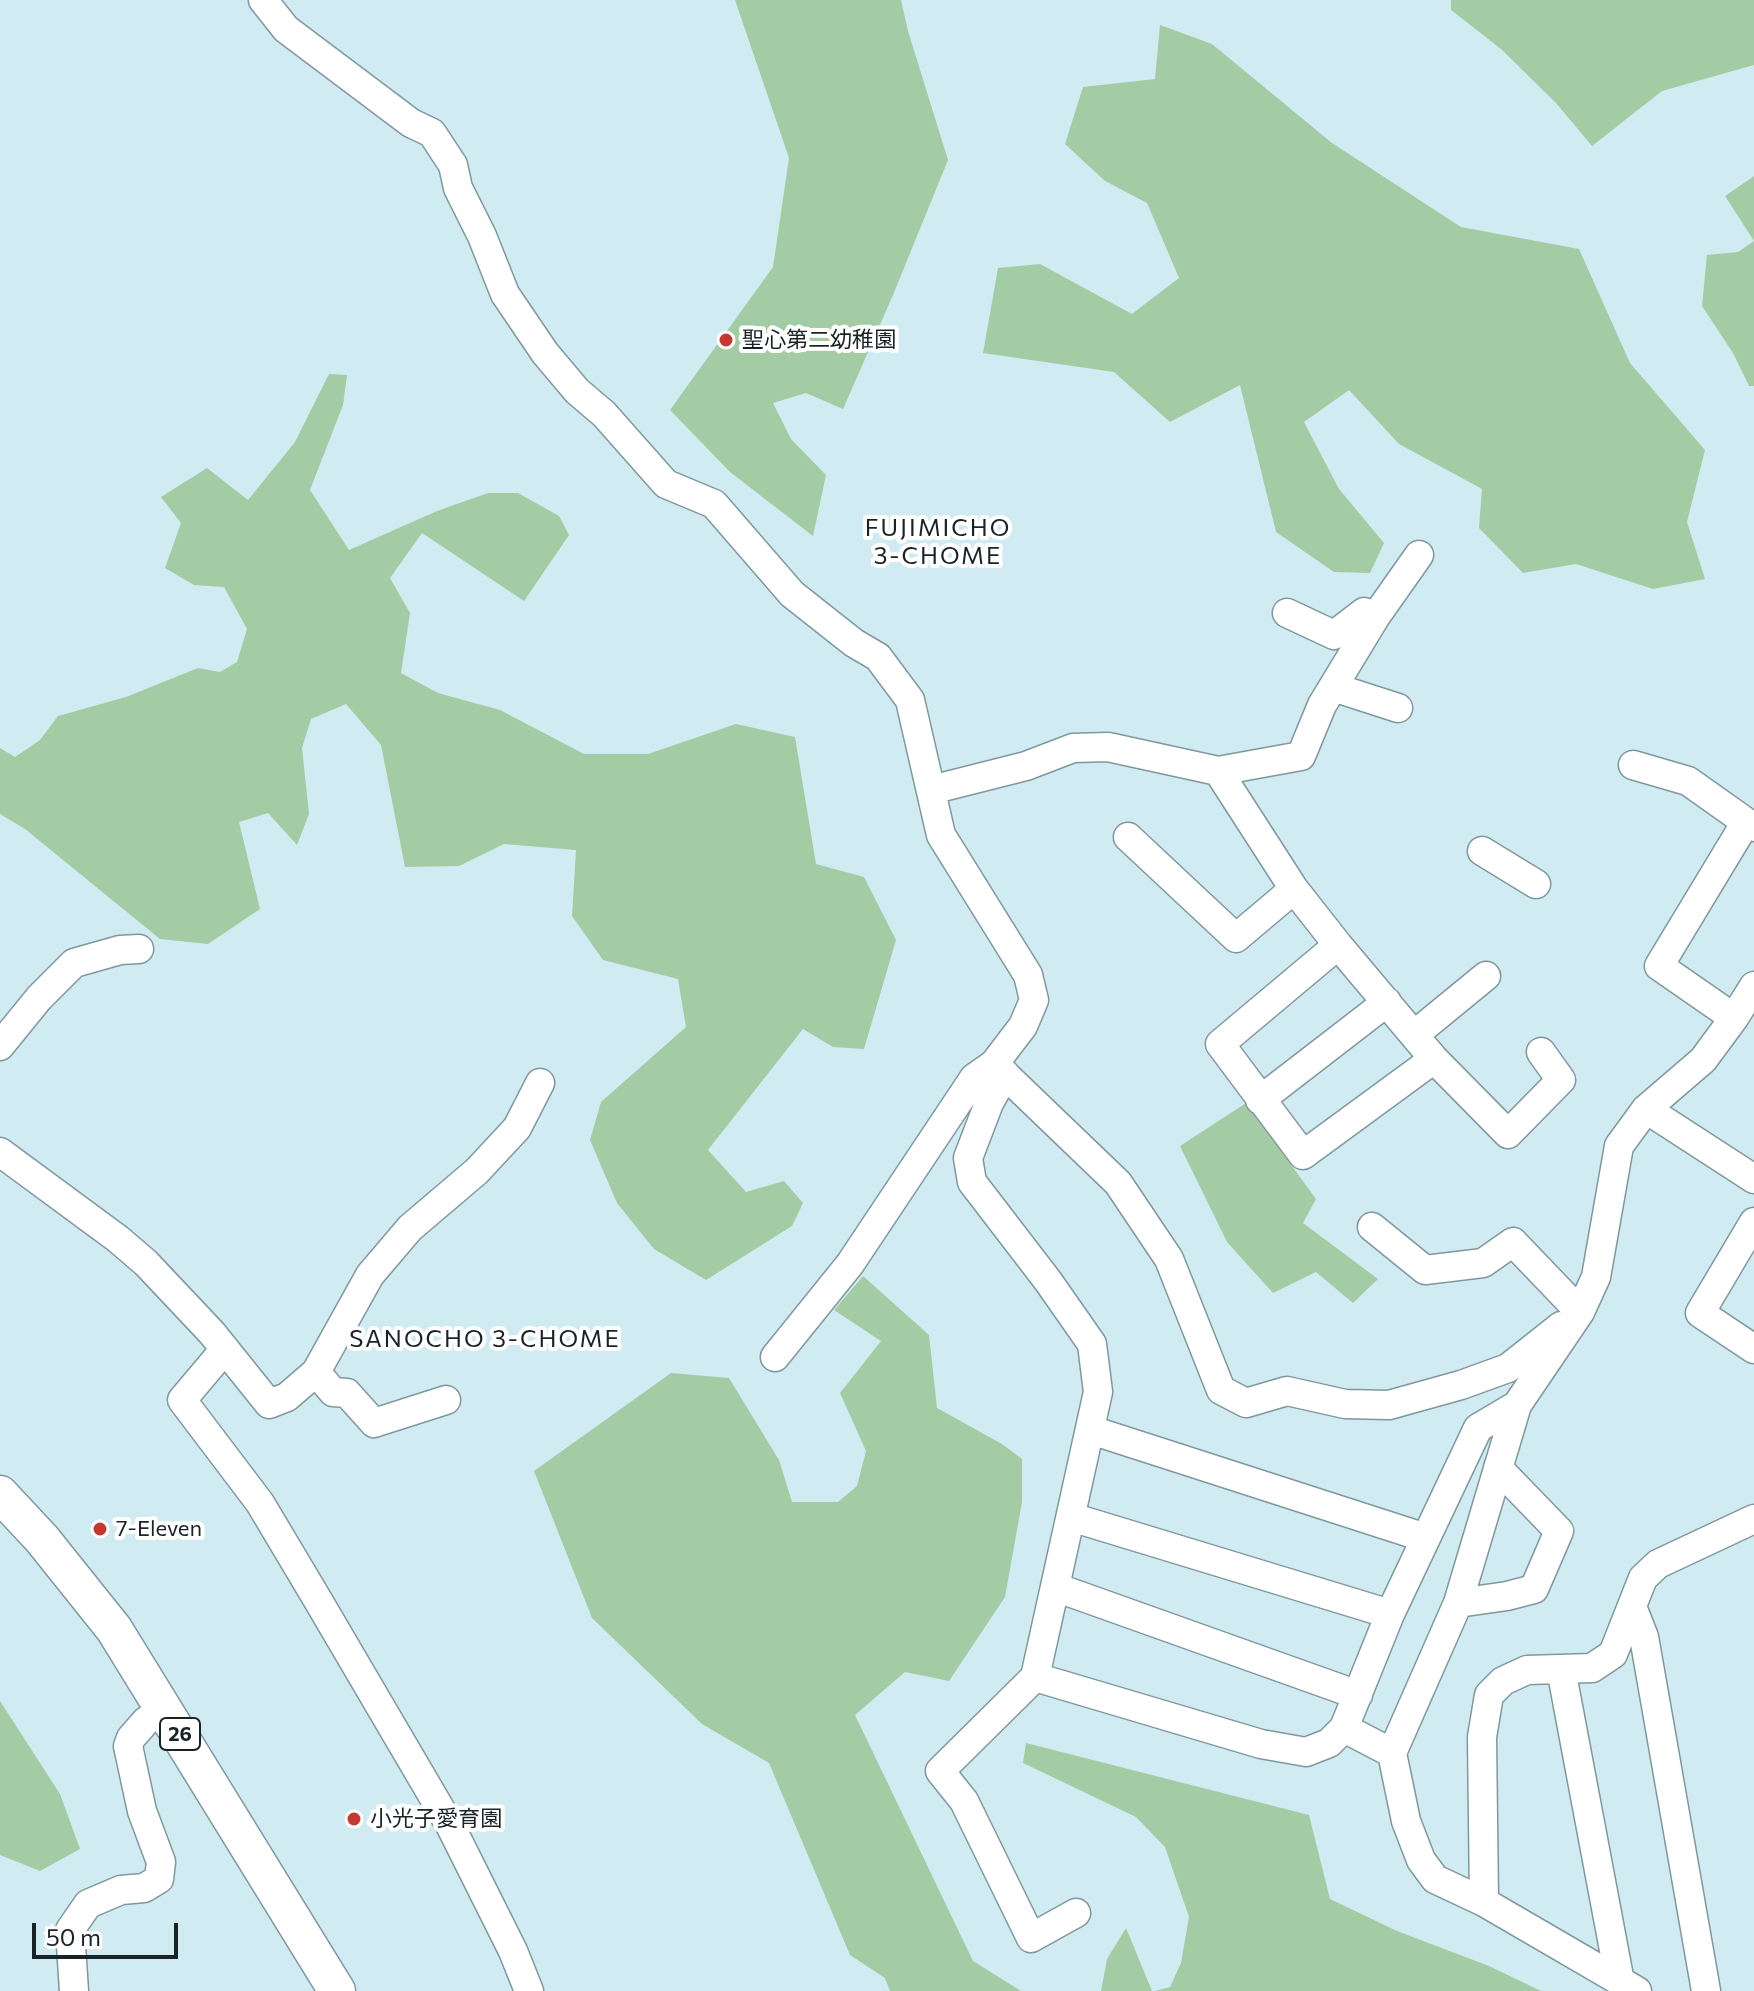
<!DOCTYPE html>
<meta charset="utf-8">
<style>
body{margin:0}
#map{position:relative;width:1754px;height:1991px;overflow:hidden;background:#d1ebf2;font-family:Commissioner,sans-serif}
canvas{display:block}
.scale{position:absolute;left:32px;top:1923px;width:146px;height:36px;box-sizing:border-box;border:4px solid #192325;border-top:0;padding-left:10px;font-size:24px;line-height:28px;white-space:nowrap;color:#192325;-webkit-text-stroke:6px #fff;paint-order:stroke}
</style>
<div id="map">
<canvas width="1754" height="1991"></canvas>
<div class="scale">50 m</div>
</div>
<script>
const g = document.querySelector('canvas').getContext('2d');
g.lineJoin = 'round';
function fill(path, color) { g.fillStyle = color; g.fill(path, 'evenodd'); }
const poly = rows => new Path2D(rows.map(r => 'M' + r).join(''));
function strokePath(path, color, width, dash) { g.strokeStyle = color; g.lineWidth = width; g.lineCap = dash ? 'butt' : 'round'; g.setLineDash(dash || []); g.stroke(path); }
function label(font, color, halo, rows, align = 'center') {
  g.font = font + ' Commissioner,"Noto Sans JP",sans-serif'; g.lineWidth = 8; g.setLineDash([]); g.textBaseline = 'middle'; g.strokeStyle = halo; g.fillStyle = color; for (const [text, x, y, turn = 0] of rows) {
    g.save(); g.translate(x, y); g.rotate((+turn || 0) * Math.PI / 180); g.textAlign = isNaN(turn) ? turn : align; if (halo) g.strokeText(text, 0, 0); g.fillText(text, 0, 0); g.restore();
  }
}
fill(poly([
 [735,0,901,0,908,31,948,160,893,295,843,409,806,393,773,403,791,439,826,475,813,536,730,472,670,410,773,267,789,158],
 [1451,0,1754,0,1754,65,1662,91,1592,146,1556,103,1501,49,1451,10],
 [1160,25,1212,44,1332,143,1461,227,1579,249,1630,363,1705,450,1687,522,1705,579,1653,589,1576,564,1523,573,1479,528,1482,489,1399,444,1349,390,1304,422,1339,489,1384,543,1370,573,1334,572,1276,532,1240,385,1170,422,1114,372,983,353,998,268,1040,264,1132,314,1179,278,1147,203,1105,181,1065,144,1083,87,1155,79],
 [1754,176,1754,386,1749,386,1733,353,1702,306,1707,255,1738,252,1754,241,1725,196],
 [329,374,347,375,343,405,310,490,349,550,437,511,488,493,518,493,559,516,569,535,524,601,422,533,390,578,410,613,401,673,438,693,500,710,584,754,648,754,736,724,795,737,816,864,864,877,896,940,864,1049,833,1047,803,1029,708,1150,746,1192,784,1181,803,1203,792,1226,706,1280,654,1249,617,1203,590,1140,601,1102,686,1027,678,979,603,960,572,916,576,850,504,844,459,866,405,867,381,745,346,704,311,719,302,748,309,814,297,845,268,813,239,822,260,909,208,944,160,939,25,829,0,814,0,748,15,757,40,740,58,716,126,697,198,668,220,672,237,662,247,629,224,587,194,585,165,568,181,523,161,497,207,468,248,500,295,442],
 [1246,1103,1316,1199,1303,1223,1378,1279,1353,1303,1316,1272,1273,1293,1227,1242,1180,1146],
 [863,1276,929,1335,937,1408,1002,1444,1022,1459,1022,1502,1005,1597,949,1681,905,1672,855,1715,973,1961,1021,1991,890,1991,885,1978,850,1955,769,1763,702,1724,592,1618,534,1471,671,1373,729,1378,779,1460,792,1502,838,1502,857,1486,866,1451,840,1393,881,1341,834,1310],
 [0,1701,60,1794,80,1849,40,1871,0,1855],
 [1026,1743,1309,1815,1330,1899,1397,1931,1489,1966,1541,1991,1155,1991,1170,1987,1181,1963,1189,1917,1165,1847,1136,1817,1023,1763],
 [1126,1928,1152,1991,1101,1991,1107,1959]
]), '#a3cca4');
const minor = poly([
 [263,0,286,29,411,123,432,133,453,165,458,188,482,236,505,294,545,353,577,391,604,414,666,484,714,504,792,594,854,643,878,657,910,700,941,835,1028,975,1034,1000,1023,1026,994,1064,974,1078,850,1264,775,1357],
 [1287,613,1334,635,1364,612,1376,616],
 [1333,687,1398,708],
 [1633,765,1688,781,1746,822],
 [1218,771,1301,756,1322,705,1376,616,1419,555],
 [931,790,1026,766,1073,748,1108,747,1218,771,1294,889,1338,945,1434,1059,1508,1134,1561,1080,1541,1052],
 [1128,837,1236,938,1294,889],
 [1482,851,1536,884],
 [1338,945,1220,1044,1303,1155,1434,1059],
 [1734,1018,1659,966,1746,822,1754,827],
 [1414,1035,1486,976],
 [0,1046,39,998,74,963,120,950,139,949],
 [994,1064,1118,1183,1169,1259,1221,1390,1246,1403,1287,1391,1345,1404,1389,1405,1461,1385,1508,1368,1561,1326],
 [1005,1074,989,1103,968,1158,972,1182,1048,1281,1092,1344,1098,1392,1035,1677,940,1771,964,1801,1031,1938,1076,1913],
 [1260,1100,1387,1002],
 [1646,1109,1754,1179],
 [0,1152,118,1239,146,1263,212,1333,269,1404,287,1397,316,1372,370,1275,410,1228,477,1171,517,1128,540,1083],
 [1754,1222,1700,1313,1754,1349],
 [1372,1227,1425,1270,1483,1263,1513,1242,1580,1312],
 [225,1349,182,1400,260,1503,319,1602,451,1827,513,1951,529,1991],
 [316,1372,333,1392,347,1393,374,1423,446,1400],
 [1091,1430,1426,1538],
 [1071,1517,1390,1614],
 [1055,1587,1358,1695],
 [1458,1603,1507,1596,1534,1589,1559,1531,1498,1468],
 [1633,1609,1644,1637,1706,1991],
 [1561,1669,1620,1982],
 [1035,1677,1261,1744,1306,1752,1329,1743,1344,1728,1390,1614,1478,1428,1517,1405,1580,1312,1596,1277,1619,1146,1646,1109,1703,1060,1734,1018,1754,986],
 [1344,1728,1392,1753,1406,1821,1421,1860,1435,1879,1484,1902,1637,1991],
 [1392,1753,1458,1603,1517,1405],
 [1484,1902,1482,1737,1489,1695,1503,1681,1527,1670,1592,1668,1613,1654,1643,1578,1658,1564,1754,1519],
 [74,1991,70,1930,88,1904,121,1890,144,1888,159,1879,161,1862,142,1811,128,1746,131,1738,146,1721,164,1708]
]);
const major = poly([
 [0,1494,42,1539,114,1629,337,1991]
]);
strokePath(minor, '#7f989e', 31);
strokePath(major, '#7f989e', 39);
strokePath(minor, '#fff', 28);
strokePath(major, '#fff', 36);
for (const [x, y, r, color] of [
 [726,340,8,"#c53731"],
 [100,1529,8,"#c53731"],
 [354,1819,8,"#c53731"]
]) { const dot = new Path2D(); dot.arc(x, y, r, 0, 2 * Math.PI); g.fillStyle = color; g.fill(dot); strokePath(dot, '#fff', 3); }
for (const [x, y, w] of [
 [180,1734,40]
]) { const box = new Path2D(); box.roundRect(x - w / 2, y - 16, w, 32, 6); g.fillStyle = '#fff'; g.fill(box); strokePath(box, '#192325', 2); }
label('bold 20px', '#192325', null, [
 ["26",180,1734]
]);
label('22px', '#192325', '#fff', [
 ["聖心第二幼稚園",742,340],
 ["7-Eleven",116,1529],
 ["小光子愛育園",370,1819]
], 'left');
g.letterSpacing = '2px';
label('24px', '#192325', '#fff', [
 ["FUJIMICHO",938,528],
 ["3-CHOME",938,556],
 ["SANOCHO 3-CHOME",485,1339]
]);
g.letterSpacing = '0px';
</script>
